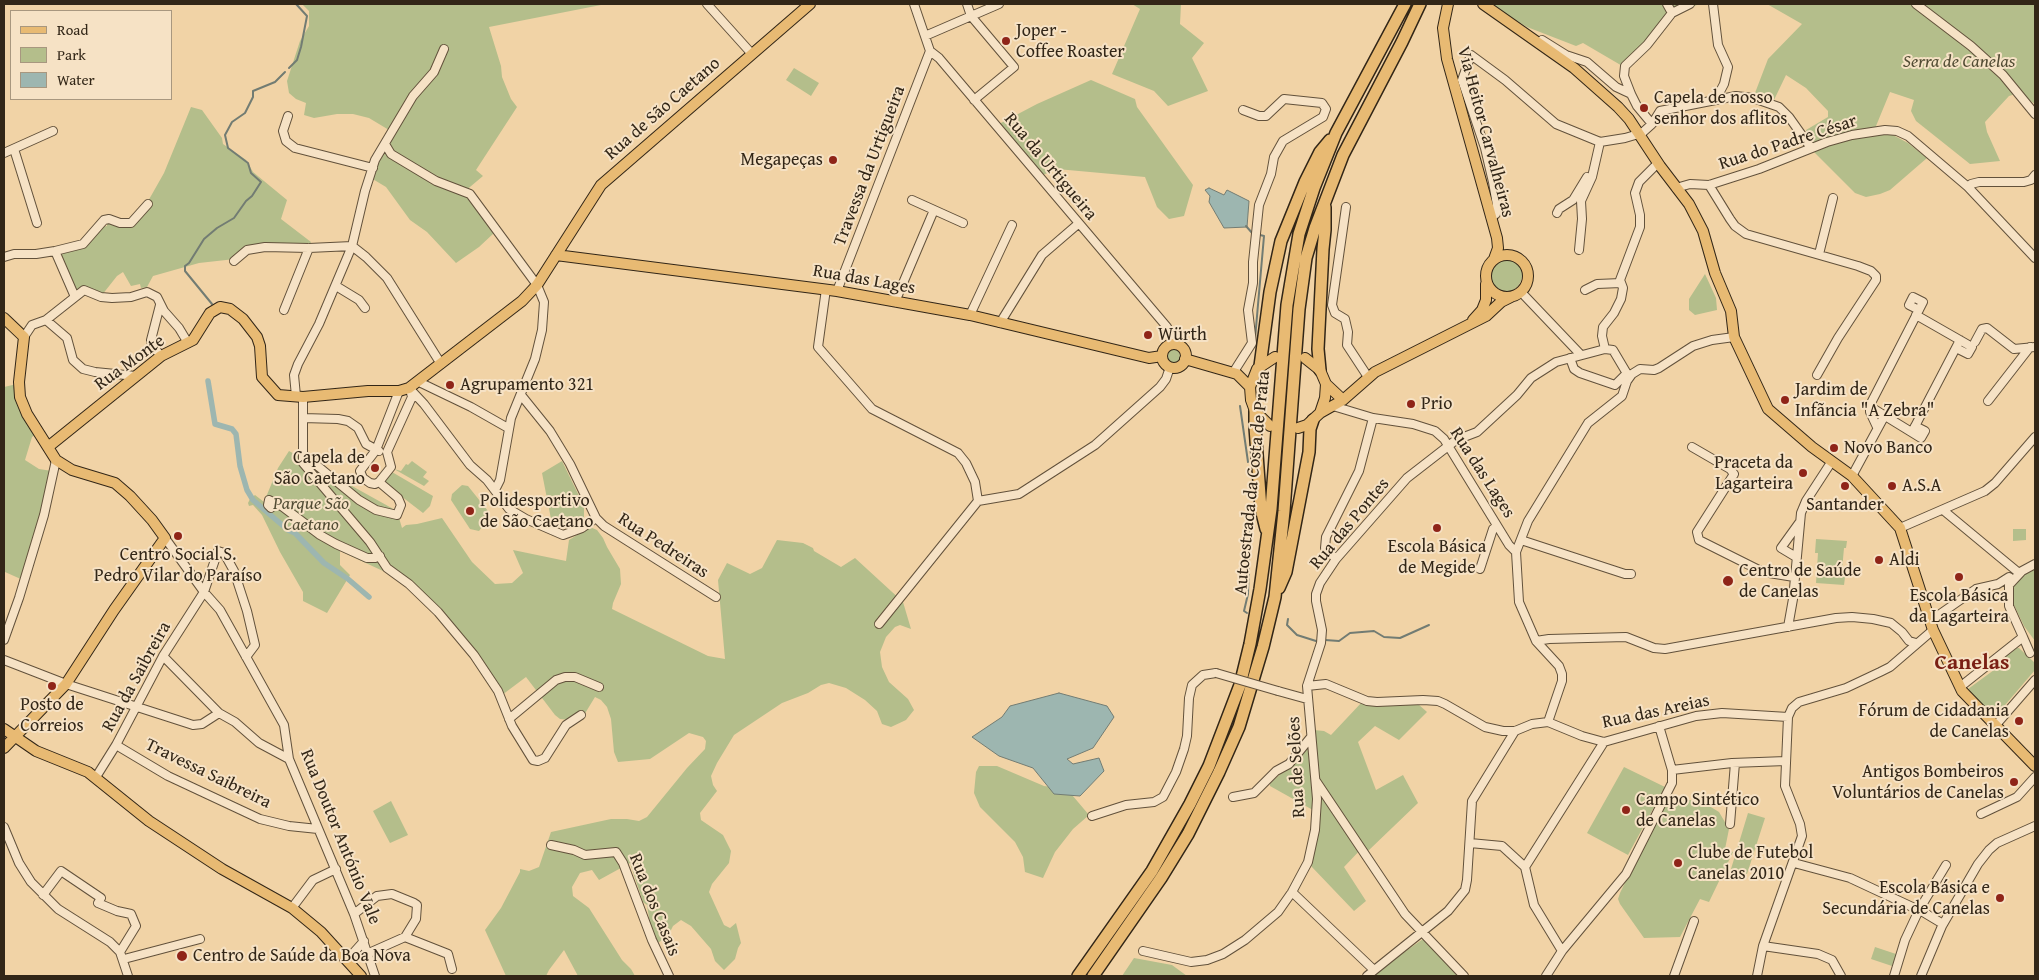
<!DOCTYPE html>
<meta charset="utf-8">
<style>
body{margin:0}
#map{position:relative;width:2039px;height:980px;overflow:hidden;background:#f1d3a6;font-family:"Gentium Book Plus",serif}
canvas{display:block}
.frame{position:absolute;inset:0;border:5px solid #322617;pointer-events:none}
.legend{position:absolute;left:10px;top:10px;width:162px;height:90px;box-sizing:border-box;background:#f6e2c5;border:1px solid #a8977f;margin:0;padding:6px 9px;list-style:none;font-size:15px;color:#322617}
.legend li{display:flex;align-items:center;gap:10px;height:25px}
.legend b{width:25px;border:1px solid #a8977f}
</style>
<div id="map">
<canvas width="2039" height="980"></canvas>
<div class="frame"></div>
<ul class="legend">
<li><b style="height:6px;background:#e8ba73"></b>Road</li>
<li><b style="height:14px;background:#b4be8b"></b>Park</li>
<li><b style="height:14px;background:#9db6b0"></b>Water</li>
</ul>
</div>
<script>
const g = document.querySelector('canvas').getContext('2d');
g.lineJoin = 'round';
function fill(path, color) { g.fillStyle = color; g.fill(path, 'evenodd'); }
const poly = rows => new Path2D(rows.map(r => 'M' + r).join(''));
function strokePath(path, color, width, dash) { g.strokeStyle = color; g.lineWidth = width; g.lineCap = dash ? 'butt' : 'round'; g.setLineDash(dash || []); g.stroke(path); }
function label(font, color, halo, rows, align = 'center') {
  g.font = font + ' "Gentium Book Plus",serif'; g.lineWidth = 4; g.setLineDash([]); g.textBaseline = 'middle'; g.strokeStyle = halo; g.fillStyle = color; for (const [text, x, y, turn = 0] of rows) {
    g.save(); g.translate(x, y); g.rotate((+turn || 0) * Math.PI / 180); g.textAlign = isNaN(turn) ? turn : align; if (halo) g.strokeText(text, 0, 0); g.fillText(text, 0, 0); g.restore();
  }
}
fill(poly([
 [302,4,606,4,489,27,501,66,502,77,511,99,517,107,476,170,483,176,464,192,494,233,479,247,456,263,427,232,410,220,386,187,371,178,389,130,369,118,353,114,337,114,314,118,304,115,306,103,296,99,289,93,287,81,300,41,309,26,309,11],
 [1132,4,1181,4,1180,24,1204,43,1192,58,1208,91,1168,106,1154,91,1112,74,1140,9],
 [1489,4,1699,4,1671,17,1624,67,1583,43,1576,46,1527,27],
 [1767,4,2035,4,2035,104,2019,93,2009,96,1985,122,1987,132,2000,161,1970,164,1916,121,1911,111,1914,100,1890,92,1876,126,1908,143,1927,158,1890,190,1880,194,1866,197,1855,193,1813,151,1806,130,1828,117,1828,111,1806,88,1786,75,1774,100,1755,93,1768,59,1802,24],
 [794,68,819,83,811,96,786,80],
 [1091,80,1135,99,1137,107,1193,185,1184,216,1169,219,1157,207,1145,177,1057,169,1043,175,999,124,1037,104],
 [191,107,202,110,222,138,223,144,246,160,253,172,287,200,281,219,311,242,309,246,257,246,235,259,199,263,153,276,147,287,141,288,140,284,131,286,123,272,117,276,102,295,95,293,76,294,58,252,84,246,101,227,107,226,107,222,128,226,147,203,164,173],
 '1488 275a17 17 0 1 1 34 0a17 17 0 1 1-34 0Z',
 [1705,274,1716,298,1717,310,1695,315,1689,310,1689,299],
 '1166 356a7 7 0 1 1 14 0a7 7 0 1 1-14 0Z',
 [17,384,16,398,35,435,32,437,25,460,39,469,52,471,23,580,5,572,4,558,4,387],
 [289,451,397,511,402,528,406,525,417,524,442,518,472,562,495,584,512,583,523,573,513,550,566,561,569,540,590,527,597,530,603,538,607,547,620,569,621,584,613,603,612,609,708,656,725,659,718,580,727,563,750,574,762,568,777,540,803,543,813,548,814,551,841,567,855,558,903,602,911,629,900,625,895,627,886,637,880,652,882,667,889,682,908,699,914,710,906,720,891,727,882,724,877,711,865,700,846,688,829,683,821,685,808,693,782,703,734,735,717,763,711,776,713,785,717,791,700,813,701,820,723,835,731,851,729,863,712,884,709,892,724,925,730,928,736,923,741,943,738,948,735,959,724,970,715,961,711,949,691,926,681,920,673,926,667,938,657,943,651,931,647,905,643,902,630,863,599,880,592,870,580,873,572,887,573,896,589,908,622,960,631,969,635,976,578,976,564,950,549,970,546,976,506,976,485,930,501,908,520,872,520,869,529,871,539,867,551,832,611,819,627,819,639,821,647,817,687,768,705,749,706,741,703,737,689,733,650,759,618,762,614,752,611,719,607,707,601,700,595,697,581,720,571,720,560,719,555,715,526,677,502,695,438,612,387,568,383,571,340,551,340,565,350,575,327,613,303,601,303,592,280,552,262,515,253,505,249,506,248,503,250,499,255,495,264,502,278,468],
 [412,461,427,472,423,477,429,481,424,486,394,469,401,471,406,464,408,465],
 [562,461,584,506,584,517,579,524,569,528,556,527,551,519,542,473],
 [392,472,433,496,430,506,423,513,384,483],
 [462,485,468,486,488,511,486,522,479,531,470,529,451,500,452,494],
 [2013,529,2026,529,2026,540,2013,541],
 [1816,539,1847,541,1846,548,1844,548,1842,570,1846,570,1844,585,1816,583,1818,553,1815,553],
 [2035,568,2035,641,2024,626,2012,601,2012,591,2015,584,2022,575],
 [2017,648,2019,648,2035,663,2035,670,1994,718,1968,689,1994,670,1993,665],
 [1362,702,1396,706,1418,704,1427,712,1399,740,1375,726,1358,742,1376,790,1403,775,1418,803,1368,851,1363,847,1344,867,1366,901,1354,911,1311,866,1310,854,1320,814,1270,786,1270,783,1285,770,1314,730,1324,731,1331,735],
 [979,766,997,766,1044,786,1067,789,1089,815,1073,829,1055,852,1043,878,1025,872,1023,857,1015,842,980,807,974,793,976,772],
 [1624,767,1665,787,1628,855,1587,833],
 [1689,800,1701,801,1719,812,1729,829,1725,849,1733,852,1709,902,1700,899,1680,937,1644,938,1620,904,1618,899,1620,893,1660,811,1670,803],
 [391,801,408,835,390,843,373,811],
 [1748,813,1765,818,1747,874,1731,869],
 [1423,939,1460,976,1370,976],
 [1875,947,1896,954,1892,966,1871,959],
 [1134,958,1172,965,1187,976,1122,976]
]), '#b4be8b');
const water = poly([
 [1209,188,1224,195,1227,190,1249,201,1247,227,1224,228,1209,202,1210,196,1205,190,1209,188],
 [1059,693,1107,706,1114,717,1093,748,1067,759,1073,764,1099,758,1104,771,1080,796,1054,794,1033,768,999,756,972,737,1002,717,1010,706,1059,693]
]);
fill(water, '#9db6b0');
strokePath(water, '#727c73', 1);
strokePath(poly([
 [289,68,297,60,301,47,307,16,296,4],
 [1246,226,1253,234],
 [212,304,185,271,185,266,189,263,204,239,217,228,234,218,246,201,252,196,261,182,251,173,248,163,228,148,225,135,232,122,245,113,253,97,253,91,275,82,285,72],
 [1255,339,1264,236,1260,235],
 [1240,406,1248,462],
 [1247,613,1244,611,1248,594,1250,529],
 [1288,619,1287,625,1297,635,1316,641],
 [1325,640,1339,641,1350,633,1374,631,1384,637,1400,638,1429,625]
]), '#727c73', 2);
strokePath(poly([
 [208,381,215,424,232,429,236,434,240,466,247,490,253,500,288,530,295,533,324,563,348,579,369,597]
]), '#9db6b0', 5.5);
const minor = poly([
 [707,4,752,54],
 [914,4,930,51,939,58,1167,327,1174,344],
 [967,4,971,16,1014,67,974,100],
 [1667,4,1672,13],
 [1713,4,1718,45,1728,67,1724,84,1716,99],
 [1916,4,1971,46,2003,75,2035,114],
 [925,36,999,4],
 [1542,40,1566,55,1587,62,1616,87,1631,94],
 [288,116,283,131,286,141,295,148,373,168],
 [1652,124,1637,106,1631,94,1624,76,1625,66,1647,45,1672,13,1690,4],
 [385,144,391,154,436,181,470,194,537,285,544,302,542,330,535,359,511,418,500,480,495,490],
 [14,149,37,223],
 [4,153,53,131],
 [1709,185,1730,219,1735,226,1746,234,1858,266,1871,271,1876,276,1876,280,1838,338,1817,375],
 [1968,187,1971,184,1979,182,2024,182,2031,180,2035,175],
 [1676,188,1690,184,1709,185,1759,169,1827,142,1852,135,1885,130,1897,131,1908,136,1968,187,2035,258],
 [912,200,963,223],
 [1346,207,1332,305,1335,313,1345,319,1348,332,1347,345,1368,377],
 [1557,213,1559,209,1573,200,1587,177],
 [1491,218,1496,214,1497,205,1493,182,1485,148,1462,80,1471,55,1505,80,1556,124,1600,142,1625,138,1642,133,1652,124,1660,111,1736,96,1753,98,1779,107,1789,117,1811,148],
 [1579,250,1582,219,1581,201,1592,177,1600,142],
 [55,251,75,297],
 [1819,254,1833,198],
 [4,257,14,254,36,254,55,251,83,244,104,220,109,219,120,223,131,223,148,204],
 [234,261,247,250,265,247,309,248,352,246,366,257,387,278,441,364],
 [336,286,359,300,365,308],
 [826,289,818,347,872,409,958,453,966,463,975,482,978,501,879,624],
 [1585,290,1597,284,1621,283],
 [837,291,930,51],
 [1521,292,1581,355],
 [895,302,934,210],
 [160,305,151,340,152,345,161,356],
 [284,310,309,248],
 [970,315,1012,225],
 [1916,315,1972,347,1968,354,1956,348],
 [46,320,67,338,73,360,83,369,95,372,136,376],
 [1000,323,1042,255,1078,224],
 [24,337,32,325,46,320,84,290,101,297,112,298,131,297,147,292,157,297,164,311,179,328,188,343],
 [1975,342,1982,329,1987,328,2014,349,2035,347],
 [1605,349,1602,336,1603,327,1614,313,1621,299,1623,288,1620,280,1640,227,1640,215,1635,193,1639,182,1658,163],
 [1570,358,1574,369,1580,373,1615,385,1627,373],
 [1233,373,1252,343,1248,310,1253,283,1253,262,1259,205,1271,174,1274,157,1283,141,1323,117,1326,109,1322,103,1284,99,1266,116,1259,116,1243,110],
 [419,382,471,407,508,428],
 [409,388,424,404,470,465,487,480,509,509,526,519,563,535,582,528,596,518],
 [399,391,376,450,360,471,363,478,370,483,375,484,379,482,391,467,387,452,412,397,410,389],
 [521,395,550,431,570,464,596,518,604,526,716,597],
 [296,396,294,375,298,364,319,324,352,246,365,191,375,160,413,96,434,72,444,49],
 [303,397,303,463,370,542,387,568,409,584,438,612,474,655,498,691,512,726,533,760,538,761,545,758,566,725,581,715],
 [1988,401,2030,347],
 [1333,406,1373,418,1413,424,1435,431,1444,439,1509,545,1516,552],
 [1869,406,1921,438,1925,431,1915,426],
 [303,418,338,419,348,421,358,428,366,444,379,451],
 [1877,427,1870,412,1870,405,1923,302,1913,297,1909,305,1919,310],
 [1912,432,1960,340],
 [1692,447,1730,469,1734,474,1697,532,1699,540,1763,572,1794,577],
 [303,454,359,500,376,510,397,515,401,505,398,498,379,482],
 [1852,476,1885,415],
 [978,501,1019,494,1095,445,1160,387,1166,379,1170,367],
 [275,503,271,508,268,505,269,500,283,507,320,535,336,544,367,558,375,558,380,556],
 [1943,510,2019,573],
 [1900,528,1985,491,1995,483,2035,437],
 [165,538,204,592,220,610,284,725,289,759,354,914,375,976],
 [1521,540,1625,574,1631,574],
 [1796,557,1781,548,1799,523],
 [1336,559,1325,548,1326,537,1359,471,1373,418],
 [1480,569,1493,529,1497,526],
 [1930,621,1976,589,1998,584,2009,577,2013,580],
 [1788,627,1793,599,1801,513,1806,501,1832,461],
 [2023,637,2030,653],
 [4,640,19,598,44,515,56,460],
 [1536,641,1549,639,1626,637,1654,648,1665,649,1836,618,1852,617,1873,619,1891,623,1902,632,1909,641,1916,643],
 [163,656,219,713,235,722,259,743,289,759],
 [4,660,66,684,193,725,202,724,219,713],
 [1307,686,1326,684,1367,701,1377,702,1423,700,1438,701,1445,704,1485,727,1503,731,1515,731,1532,724,1548,722,1582,736,1604,742,1696,716,1722,713,1788,717],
 [1960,687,2023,637,2009,606,2009,585,2022,571,2035,564],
 [1278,691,1307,699],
 [509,719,556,680,565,677,575,677,599,687],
 [1548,722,1562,681,1562,674,1559,666,1536,641,1519,602,1516,552,1528,521,1588,423,1622,396,1627,381,1632,374,1640,369,1654,370,1659,368,1693,346,1712,340,1734,337],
 [1995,726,2035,680],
 [116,745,168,776,260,819,289,826,318,829],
 [1672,770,1732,763,1786,761],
 [96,777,116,745,163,656,204,592,218,551,224,553,234,571,247,611,255,645,246,657],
 [1316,781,1405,914,1464,976],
 [1233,797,1254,793,1276,771,1289,764,1311,737],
 [1981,814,2017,797,2035,777],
 [1092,816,1126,805,1154,802,1163,797,1176,772,1184,749,1187,736,1189,698,1192,685,1203,675,1216,673],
 [1730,824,1735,763],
 [4,827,19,863,31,882,58,909,110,942,120,952,128,976],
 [1470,843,1502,846,1525,867,1534,905,1562,951],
 [551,845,574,850,585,855,616,852,623,863,652,940,669,976],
 [1794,863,1850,878,1923,912,1943,924],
 [1525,867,1604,742],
 [1292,892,1374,970],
 [43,895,61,871,101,898,98,903,117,911,131,914,136,926,120,952],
 [292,908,313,880,336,869],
 [354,914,377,896,392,894,414,903,417,905,416,919,405,937],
 [1763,946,1818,954,1832,960,1841,976],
 [1143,951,1191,962,1207,960,1223,954,1245,940,1278,912,1292,892,1308,862,1315,830,1317,799,1307,686,1321,643,1322,630,1316,601,1316,594,1320,583,1336,559,1407,478,1456,440,1477,432,1517,395,1531,378,1556,362,1605,349,1613,350,1629,377],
 [369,953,405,937,448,954,452,969],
 [124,959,200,939],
 [347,960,364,941],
 [1367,976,1448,911,1465,890,1467,880,1472,801,1515,731],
 [1546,976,1562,951,1626,874,1672,783,1672,770,1659,726],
 [1674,976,1694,921],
 [1757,976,1763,946,1802,836,1800,824,1785,786,1788,717,1792,708,1799,702,1846,688,1880,672,1890,667,1933,630],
 [1894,976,1905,940,1919,910,1946,865],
 [1921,976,1942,926,1978,864,1989,850,1997,843,2035,826]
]);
const major = poly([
 [1448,4,1443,28,1447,59,1497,238,1498,248,1494,259],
 [1483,4,1574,68,1618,107,1629,119,1660,166,1689,204,1703,231,1715,273,1731,311,1734,337,1768,409,1812,447,1852,476,1900,528,1933,630,1962,691,2035,766],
 '1486 276a21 21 0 1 1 42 0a21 21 0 1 1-42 0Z',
 [556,255,837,291,970,315,1149,358,1162,356],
 [4,318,24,337,19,382,20,397,27,414,56,460,72,470,115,483,130,496,152,520,165,538,114,610,66,684,4,748],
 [1473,320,1482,310,1486,300,1486,284],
 '1162 356a12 12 0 1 1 24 0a12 12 0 1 1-24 0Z',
 [1185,359,1237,374,1250,387],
 [1326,384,1343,400],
 [1320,413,1343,400,1375,372,1486,316,1501,302,1511,297],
 [1270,426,1255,411,1251,400,1250,387,1257,369,1275,357],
 [1298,428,1307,425,1320,413,1325,398,1326,384,1320,370,1305,358],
 [48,447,161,356,193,340,210,313,220,307,230,309,243,319,257,337,260,346,262,377,278,395,303,397,368,391,399,391,409,388,522,301,537,285,601,185,810,4],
 [4,729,36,751,88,772,149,821,222,869,292,908,321,932,361,976]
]);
const highway = poly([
 [1260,366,1270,292,1281,241,1305,182,1320,152,1330,140],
 [1320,370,1318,349,1323,249,1325,230,1325,207],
 [1255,411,1255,427,1261,509,1266,529],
 [1279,588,1286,572,1309,452,1310,429,1313,420],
 [1078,976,1152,871,1190,804,1209,766,1240,685,1250,644,1260,589,1271,509,1287,305,1299,234,1314,188,1336,133,1405,4],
 [1093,976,1161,878,1188,834,1219,772,1239,727,1263,647,1275,597,1284,511,1299,309,1306,258,1315,228,1343,155,1402,42,1420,4]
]);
strokePath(minor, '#62513b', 10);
strokePath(major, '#322617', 12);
strokePath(highway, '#322617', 14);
strokePath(minor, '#f6e2c5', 8);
strokePath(major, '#e8ba73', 10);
strokePath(highway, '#e8ba73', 11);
const minorBridge = poly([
 [1216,673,1278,691]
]);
strokePath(minorBridge, '#62513b', 10, []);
strokePath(minorBridge, '#f6e2c5', 8);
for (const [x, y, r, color] of [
 [1006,41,5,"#8f2418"],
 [1644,108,5,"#8f2418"],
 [833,160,5,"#8f2418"],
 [1148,335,5,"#8f2418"],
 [450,385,5,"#8f2418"],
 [1785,400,5,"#8f2418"],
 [1411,404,5,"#8f2418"],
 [1834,448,5,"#8f2418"],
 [375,468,5,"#8f2418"],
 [1803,473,5,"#8f2418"],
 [1845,486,5,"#8f2418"],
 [1892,486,5,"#8f2418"],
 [470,511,5,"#8f2418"],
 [1437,528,5,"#8f2418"],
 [178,536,5,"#8f2418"],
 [1879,560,5,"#8f2418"],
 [1959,577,5,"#8f2418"],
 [1728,581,6,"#8f2418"],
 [52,686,5,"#8f2418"],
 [2019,721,5,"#8f2418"],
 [2014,782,5,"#8f2418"],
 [1626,810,5,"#8f2418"],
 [1678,863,5,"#8f2418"],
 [2000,898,5,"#8f2418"],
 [182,956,6,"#8f2418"]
]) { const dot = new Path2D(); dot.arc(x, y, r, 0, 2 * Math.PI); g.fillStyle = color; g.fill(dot); strokePath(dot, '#f6e2c5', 2); }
label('18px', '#322617', '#f6e2c5', [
 ["Joper -",1016,31],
 ["Coffee Roaster",1016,52],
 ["Capela de nosso",1654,98],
 ["senhor dos aflitos",1654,119],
 ["Megapeças",823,160,"right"],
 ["Würth",1158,335],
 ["Agrupamento 321",460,385],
 ["Jardim de",1795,390],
 ["Infãncia \"A Zebra\"",1795,411],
 ["Prio",1421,404],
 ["Novo Banco",1844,448],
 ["Capela de",365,458,"right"],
 ["São Caetano",365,479,"right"],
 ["Praceta da",1793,463,"right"],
 ["Lagarteira",1793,484,"right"],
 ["A.S.A",1902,486],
 ["Polidesportivo",480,501],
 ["de São Caetano",480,522],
 ["Santander",1845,505,"center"],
 ["Escola Básica",1437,547,"center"],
 ["de Megide",1437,568,"center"],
 ["Centro Social S.",178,555,"center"],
 ["Pedro Vilar do Paraíso",178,576,"center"],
 ["Aldi",1889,560],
 ["Centro de Saúde",1739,571],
 ["de Canelas",1739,592],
 ["Escola Básica",1959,596,"center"],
 ["da Lagarteira",1959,617,"center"],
 ["Posto de",52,705,"center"],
 ["Correios",52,726,"center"],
 ["Fórum de Cidadania",2009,711,"right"],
 ["de Canelas",2009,732,"right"],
 ["Antigos Bombeiros",2004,772,"right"],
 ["Voluntários de Canelas",2004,793,"right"],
 ["Campo Sintético",1636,800],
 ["de Canelas",1636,821],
 ["Clube de Futebol",1688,853],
 ["Canelas 2010",1688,874],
 ["Escola Básica e",1990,888,"right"],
 ["Secundária de Canelas",1990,909,"right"],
 ["Centro de Saúde da Boa Nova",193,956]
], 'left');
label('italic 18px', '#524c34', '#f6e2c5', [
 ["Serra de Canelas",1959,62],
 ["Parque São",311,504],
 ["Caetano",311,525]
]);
label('18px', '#322617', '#f6e2c5', [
 ["Rua de São Caetano",663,109,-41],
 ["Via Heitor Carvalheiras",1485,132,75],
 ["Rua do Padre César",1788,143,-18],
 ["Travessa da Urtigueira",870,166,-69],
 ["Rua da Urtigueira",1050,167,50],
 ["Rua das Lages",864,280,10],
 ["Rua Monte",130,363,-36],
 ["Rua das Lages",1482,473,57],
 ["Autoestrada da Costa de Prata",1253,483,-84],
 ["Rua das Pontes",1350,524,-50],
 ["Rua Pedreiras",663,546,33],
 ["Rua da Saibreira",137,677,-61],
 ["Rua das Areias",1656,712,-12],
 ["Rua de Selões",1297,767,-93],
 ["Travessa Saibreira",208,774,26],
 ["Rua Doutor António Vale",340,837,68],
 ["Rua dos Casais",654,905,68]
]);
label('bold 22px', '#7a1f14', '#f6e2c5', [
 ["Canelas",1972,663]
]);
</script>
